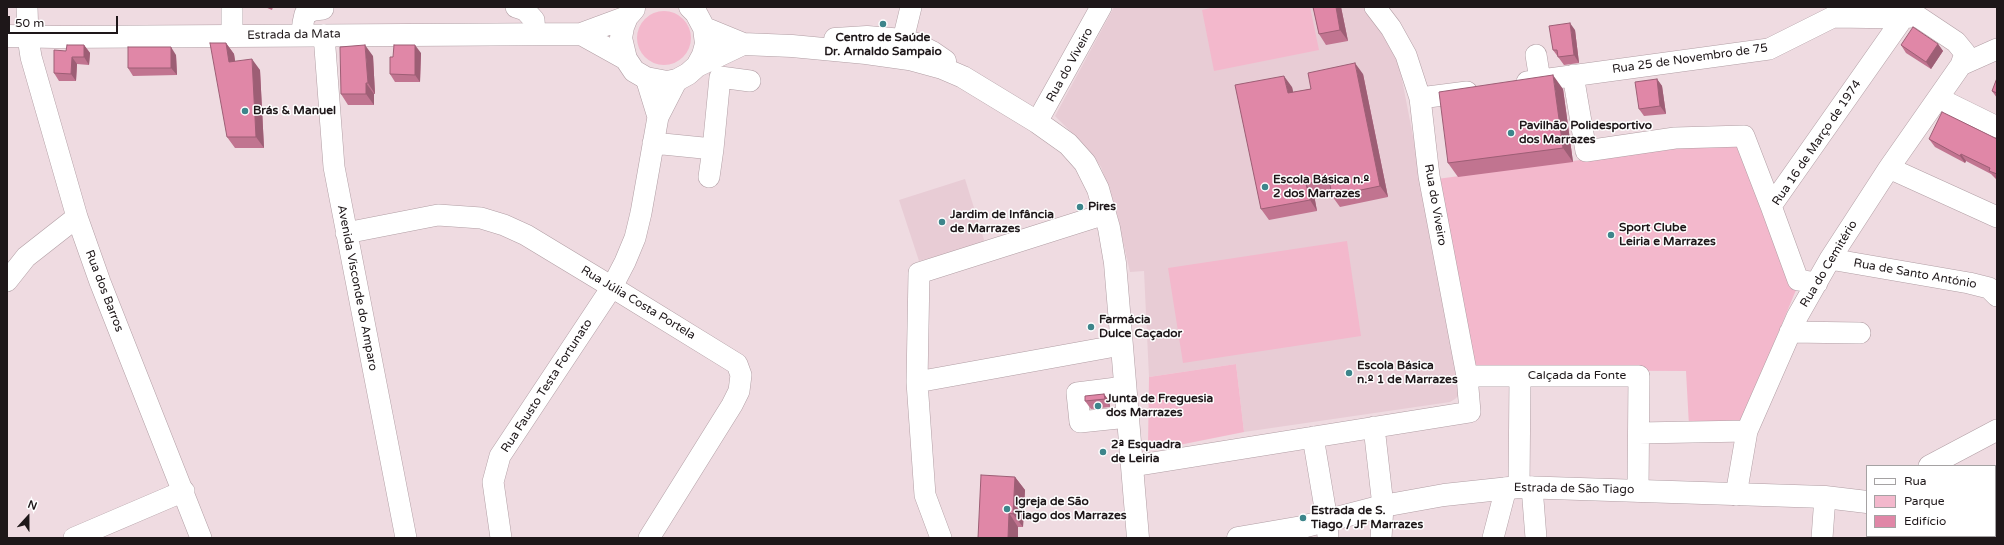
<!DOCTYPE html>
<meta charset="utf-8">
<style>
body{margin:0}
#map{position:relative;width:2004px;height:545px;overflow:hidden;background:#efdbe1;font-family:"Varela Round",sans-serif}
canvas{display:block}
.frame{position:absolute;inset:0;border:8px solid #1e1719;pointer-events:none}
.legend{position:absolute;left:1866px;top:465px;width:130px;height:72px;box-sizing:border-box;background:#fff;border:1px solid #a5a2a3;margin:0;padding:5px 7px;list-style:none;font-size:12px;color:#1e1719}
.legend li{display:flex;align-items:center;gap:8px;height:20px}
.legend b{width:20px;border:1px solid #a5a2a3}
.north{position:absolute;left:8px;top:497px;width:40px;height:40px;-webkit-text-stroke:3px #fff;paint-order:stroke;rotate:21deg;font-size:11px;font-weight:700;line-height:16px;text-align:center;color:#1e1719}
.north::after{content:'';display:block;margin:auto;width:14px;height:18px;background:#1e1719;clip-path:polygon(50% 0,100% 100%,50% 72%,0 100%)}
.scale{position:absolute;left:8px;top:16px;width:110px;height:18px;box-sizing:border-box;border:2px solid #1e1719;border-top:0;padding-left:5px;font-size:12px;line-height:14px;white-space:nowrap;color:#1e1719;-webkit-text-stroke:3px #fff;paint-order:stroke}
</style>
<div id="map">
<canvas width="2004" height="545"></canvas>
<div class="frame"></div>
<ul class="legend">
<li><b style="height:5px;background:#fff"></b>Rua</li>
<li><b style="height:11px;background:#f3b8cc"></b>Parque</li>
<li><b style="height:11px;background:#e087a7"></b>Edifício</li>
</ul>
<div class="north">N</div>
<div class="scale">50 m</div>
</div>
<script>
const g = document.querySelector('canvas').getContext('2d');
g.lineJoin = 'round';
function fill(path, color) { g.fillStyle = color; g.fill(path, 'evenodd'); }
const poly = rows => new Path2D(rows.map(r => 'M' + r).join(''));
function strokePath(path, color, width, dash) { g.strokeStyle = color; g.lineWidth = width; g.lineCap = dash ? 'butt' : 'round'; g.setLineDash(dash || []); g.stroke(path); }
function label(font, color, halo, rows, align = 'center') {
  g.font = font + ' "Varela Round",sans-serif'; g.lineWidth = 3; g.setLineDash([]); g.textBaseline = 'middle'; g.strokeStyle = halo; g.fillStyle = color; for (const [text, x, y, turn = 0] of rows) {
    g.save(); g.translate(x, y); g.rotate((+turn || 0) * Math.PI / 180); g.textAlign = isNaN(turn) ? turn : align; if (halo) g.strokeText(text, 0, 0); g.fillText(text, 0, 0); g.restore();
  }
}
fill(poly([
 [1114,7,1365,7,1398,59,1451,332,1460,394,1455,399,1450,402,1244,432,1236,364,1149,377,1144,271,1130,272,1115,206,1101,167,1088,149,1055,116],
 [965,179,985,243,919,261,899,200]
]), '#e8ccd5');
fill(poly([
 [1215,7,1310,7,1319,50,1214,71,1202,10],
 '637 38a27 27 0 1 1 54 0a27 27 0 1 1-54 0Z',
 [1739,139,1796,290,1740,425,1689,426,1686,371,1478,370,1473,362,1437,179],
 [1347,241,1361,336,1183,363,1168,268],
 [1236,364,1244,432,1169,447,1152,448,1148,447,1149,377]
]), '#f3b8cc');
const minor = poly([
 [27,7,28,37,31,57,77,217,100,282,201,538],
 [232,7,232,36],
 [516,7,525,10,534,20,535,34],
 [302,35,303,23,305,14,314,10,323,9],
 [324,35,334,167,406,538],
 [1536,55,1540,80],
 [895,56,903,40,911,7],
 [1961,65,1997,49],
 [1573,75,1586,151,1675,138,1744,136,1771,206],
 [646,78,658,117],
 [1527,82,1769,49,1833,17,1903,18,1917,16,1956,42,1965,53,1961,65,1889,168,1830,259,1797,317,1747,431,1736,495],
 [1420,98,1467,92],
 [1938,98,1997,127],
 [1037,122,1101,7],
 [653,143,713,149,720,77,750,81],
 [1889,168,1997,217],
 [709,177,713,149],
 [346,233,438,215,481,218,504,225,526,235,612,287,737,364,741,375,739,391,732,405,649,538],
 [1830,259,1969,283,1989,288,1997,296],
 [7,281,26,257,77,217],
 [1817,283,1798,280,1771,206,1903,18],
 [1790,332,1860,333],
 [1467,376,1639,376,1638,491],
 [917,382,1121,345],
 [1125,387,1077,393,1080,422,1128,417],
 [1374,427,1383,506,1381,538],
 [1639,433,1747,431],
 [1313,437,1327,520,1328,538],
 [1133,466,1470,412,1467,376,1429,176,1420,98,1406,55,1391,28,1375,7],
 [1929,466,1997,430],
 [1519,487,1520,377],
 [1532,487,1536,538],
 [74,538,184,491],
 [501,538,493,482,500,456,612,287,625,262,635,238,641,213,658,117,677,80],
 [941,538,925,495,917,382,919,273,1105,214],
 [1493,538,1506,488],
 [1822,538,1825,497]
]);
const major = poly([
 [634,9,627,17,623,27,621,38,626,59,634,71,646,78,667,82,677,80,688,74,697,66,703,55,706,44,704,28,696,13,690,7],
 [704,28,743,44,792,46,866,53,909,59,942,68,963,77,1037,122,1068,144,1077,154,1085,163,1098,189,1109,228,1115,263,1138,538],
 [581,34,626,59],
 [7,36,56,37,581,34,627,17],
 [835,39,867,37,903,40,916,44,932,52,945,61],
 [697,66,743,44],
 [1928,536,1930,538],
 [1238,538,1302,527,1383,506,1444,495,1519,487,1825,497,1867,502]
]);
strokePath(minor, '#b19ea4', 22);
strokePath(major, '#b19ea4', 23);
strokePath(minor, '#fff', 21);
strokePath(major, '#fff', 22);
fill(poly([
 [265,7,273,7,272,10],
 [1313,7,1341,7,1348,41,1326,45,1319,34],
 [1575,30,1579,63,1564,65,1553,50],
 [226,43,234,54,235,61,260,70,264,148,235,148,227,137],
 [1938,44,1943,51,1931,69,1906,53,1901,45],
 [84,45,90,53,89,65,77,64,76,81,59,81,54,73],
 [421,53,420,82,395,82,390,74,393,57],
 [176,55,177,75,133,76,128,68],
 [373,56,375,94,374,94,374,105,348,105,341,94],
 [1363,74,1388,197,1340,207,1332,196,1331,191,1314,195,1317,211,1269,220,1261,209,1292,87,1293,92,1311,89],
 [1997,78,1997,98,1992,91],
 [1657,79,1662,86,1666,114,1644,116,1639,109],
 [1563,89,1573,162,1458,177,1448,163],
 [1929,139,1997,139,1997,180,1991,174,1966,161,1965,163,1935,147],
 [1104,394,1109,401,1110,407,1091,409,1085,401],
 [1015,477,1025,490,1023,527,1018,527,1018,538,978,538]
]), '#c17490');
fill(poly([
 [1336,7,1341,7,1348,41,1340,30],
 [1570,23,1575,30,1579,63,1574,55],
 [226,43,234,54,237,73,229,62],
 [1938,44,1943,51,1931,69,1926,62],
 [84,45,90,53,89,65,84,57],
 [365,45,373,56,375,94,368,83],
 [415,45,421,53,420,82,415,75],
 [171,47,176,55,177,75,171,68],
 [72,57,77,64,76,81,71,74],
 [252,59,260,70,264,148,256,137],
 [1355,63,1363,74,1388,197,1380,186],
 [1553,75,1563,89,1573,162,1563,148],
 [1284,76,1292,87,1296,104,1288,93],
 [1657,79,1662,86,1666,114,1660,106],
 [366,83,374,94,374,105,366,94],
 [1961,154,1966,161,1965,163,1960,156],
 [1306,184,1314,195,1317,211,1310,200],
 [1104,394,1109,401,1110,407,1105,399],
 [1015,477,1025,490,1023,527,1013,514],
 [1009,513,1018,527,1018,538,1008,538]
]), '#9d5e75');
const building = poly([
 [1313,7,1336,7,1340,30,1319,34,1313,7],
 [1570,23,1574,55,1558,57,1557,50,1553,50,1549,26,1570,23],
 [1913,27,1938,44,1926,62,1901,45,1913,27],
 [210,43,226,43,229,62,252,59,256,137,227,137,210,43],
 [67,45,84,45,84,57,72,57,71,74,54,73,54,50,66,51,67,45],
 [365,45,368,83,366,83,366,94,341,94,340,47,365,45],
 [394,45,415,45,415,75,390,74,390,57,393,57,394,45],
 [128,47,171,47,171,68,128,68,128,47],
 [1355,63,1380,186,1332,196,1329,179,1306,184,1310,200,1261,209,1235,85,1284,76,1288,93,1311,89,1308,73,1355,63],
 [1553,75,1563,148,1448,163,1439,92,1553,75],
 [1997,78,1997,93,1992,91,1997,78],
 [1657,79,1660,106,1639,109,1635,82,1657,79],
 [1942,112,1997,139,1997,174,1989,171,1990,168,1961,154,1960,156,1929,139,1942,112],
 [1104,394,1105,399,1085,401,1085,396,1104,394],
 [981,475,1015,477,1013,514,1009,513,1008,538,978,538,981,475]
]);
fill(building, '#e087a7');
strokePath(building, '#9d5e75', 1);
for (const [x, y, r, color] of [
 [883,24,4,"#3d858b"],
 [245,111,4,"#3d858b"],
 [1511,133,4,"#3d858b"],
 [1265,187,4,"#3d858b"],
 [1080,207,4,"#3d858b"],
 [942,222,4,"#3d858b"],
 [1611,235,4,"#3d858b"],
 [1091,327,4,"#3d858b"],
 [1349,373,4,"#3d858b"],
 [1098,406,4,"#3d858b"],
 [1103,452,4,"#3d858b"],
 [1007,509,4,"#3d858b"],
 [1303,518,4,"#3d858b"]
]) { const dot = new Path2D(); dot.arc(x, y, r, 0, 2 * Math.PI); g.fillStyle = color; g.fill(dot); strokePath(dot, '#fff', 1.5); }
label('12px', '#1e1719', '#fff', [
 ["Estrada da Mata",294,35,-1],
 ["Rua 25 de Novembro de 75",1690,59,-8],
 ["Rua do Viveiro",1070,65,-61],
 ["Rua 16 de Março de 1974",1817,143,-56],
 ["Rua do Viveiro",1435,205,80],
 ["Rua do Cemitério",1829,264,-59],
 ["Rua de Santo António",1915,274,10],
 ["Avenida Visconde do Amparo",357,288,79],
 ["Rua dos Barros",104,291,69],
 ["Rua Júlia Costa Portela",638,303,31],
 ["Calçada da Fonte",1577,376],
 ["Rua Fausto Testa Fortunato",547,386,-57],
 ["Estrada de São Tiago",1574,489,1]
]);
label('bold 12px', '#1e1719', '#fff', [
 ["Centro de Saúde",883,38,"center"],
 ["Dr. Arnaldo Sampaio",883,52,"center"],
 ["Brás & Manuel",253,111],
 ["Pavilhão Polidesportivo",1519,126],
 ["dos Marrazes",1519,140],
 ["Escola Básica n.º",1273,180],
 ["2 dos Marrazes",1273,194],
 ["Pires",1088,207],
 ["Jardim de Infância",950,215],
 ["de Marrazes",950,229],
 ["Sport Clube",1619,228],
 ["Leiria e Marrazes",1619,242],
 ["Farmácia",1099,320],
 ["Dulce Caçador",1099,334],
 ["Escola Básica",1357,366],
 ["n.º 1 de Marrazes",1357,380],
 ["Junta de Freguesia",1106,399],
 ["dos Marrazes",1106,413],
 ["2ª Esquadra",1111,445],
 ["de Leiria",1111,459],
 ["Igreja de São",1015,502],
 ["Tiago dos Marrazes",1015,516],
 ["Estrada de S.",1311,511],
 ["Tiago / JF Marrazes",1311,525]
], 'left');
</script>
